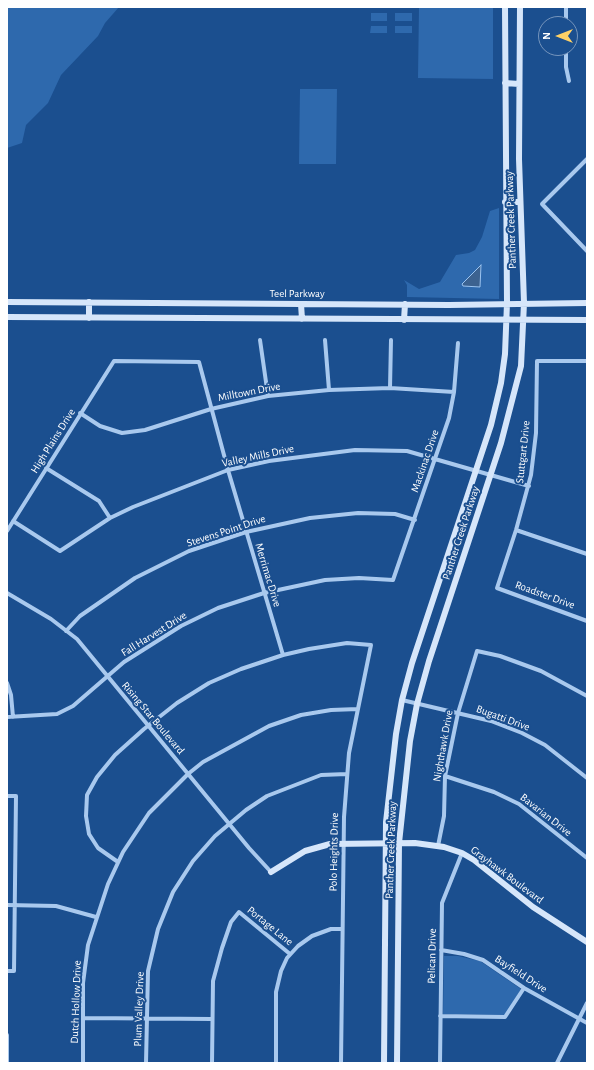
<!DOCTYPE html>
<style>
body{margin:0}
#map{position:relative;width:594px;height:1070px;overflow:hidden;background:#1b4f8f;font-family:"Alegreya Sans",sans-serif}
canvas{display:block}
.frame{position:absolute;inset:0;border:8px solid #fff;pointer-events:none}
.north{position:absolute;left:538px;top:16px;width:40px;height:40px;box-sizing:border-box;background:#1b4f8f;border:1px solid #7695bc;border-radius:50%;rotate:270deg;font-size:11px;font-weight:700;line-height:16px;text-align:center;color:#fff}
.north::after{content:'';display:block;margin:auto;width:14px;height:18px;background:#ffd166;clip-path:polygon(50% 0,100% 100%,50% 72%,0 100%)}
</style>
<div id="map">
<canvas width="594" height="1070"></canvas>
<div class="frame"></div>
<div class="north">N</div>
</div>
<script>
const g = document.querySelector('canvas').getContext('2d');
g.lineJoin = 'round';
function fill(path, color) { g.fillStyle = color; g.fill(path, 'evenodd'); }
const poly = rows => new Path2D(rows.map(r => 'M' + r).join(''));
function strokePath(path, color, width, dash) { g.strokeStyle = color; g.lineWidth = width; g.lineCap = dash ? 'butt' : 'round'; g.setLineDash(dash || []); g.stroke(path); }
function label(font, color, halo, rows, align = 'center') {
  g.font = font + ' "Alegreya Sans",sans-serif'; g.lineWidth = 4; g.setLineDash([]); g.textBaseline = 'middle'; g.strokeStyle = halo; g.fillStyle = color; for (const [text, x, y, turn = 0] of rows) {
    g.save(); g.translate(x, y); g.rotate((+turn || 0) * Math.PI / 180); g.textAlign = isNaN(turn) ? turn : align; if (halo) g.strokeText(text, 0, 0); g.fillText(text, 0, 0); g.restore();
  }
}
fill(poly([
 [7,7,119,7,105,23,98,36,61,75,48,103,26,125,22,143,7,148],
 [419,7,493,7,493,79,418,78],
 [371,13,387,13,387,21,371,21],
 [395,13,412,13,412,21,395,21],
 [371,26,387,26,387,33,370,33],
 [395,26,412,26,412,33,395,33],
 [300,89,337,89,336,164,299,164],
 [499,208,499,299,407,297,407,285,404,280,419,289,440,282,456,255,469,253,475,250,482,237,490,211],
 [444,956,458,956,480,961,521,989,505,1015,443,1014]
]), '#2e69ad');
const water = poly([
 [481,265,480,287,463,286,462,284,481,265]
]);
fill(water, '#3c6290');
strokePath(water, '#9cc4f0', 1);
strokePath(poly([
 [566,7,566,24],
 [566,48,566,67,569,81],
 [587,159,542,204,587,251],
 [260,340,268,396],
 [325,340,329,390],
 [587,361,537,361,536,433,531,475,516,530,497,588,587,621],
 [390,388,391,340],
 [80,413,100,426,122,433,145,430,211,409,268,396,329,390,390,388,454,392],
 [46,468,99,501,110,518],
 [13,521,60,551,110,518,133,507,228,470,269,461,355,450,407,451,529,486],
 [516,530,587,554],
 [7,531,114,361,199,362,228,470,283,655],
 [7,593,51,619,77,639,249,848,271,872],
 [66,631,80,616,135,578,189,551,246,532,310,518,358,513,395,514,415,520],
 [7,683,11,695,13,717],
 [402,700,491,721,522,733,545,745,587,778],
 [7,717,57,714,73,706,124,662,181,626,218,608,264,593,325,580,359,578,393,580,449,418,454,392,458,343],
 [445,776,494,792,519,804,587,858],
 [7,796,16,796,14,971,7,971],
 [438,846,444,816,445,776,458,713,477,651,500,656,541,671,587,696],
 [118,862,98,848,89,834,86,816,87,795,97,777,115,755,144,729,177,703,209,683,241,669,283,655,309,649,347,643,371,645,349,753,344,817,341,1063],
 [7,905,56,906,96,917],
 [441,950,464,954,483,960,524,988,587,1023],
 [440,1016,505,1017,524,988],
 [83,1018,212,1019],
 [7,1035,7,1063],
 [83,1063,83,983,88,945,108,884,123,852,149,813,188,774,203,762,269,726,301,715,331,710,358,709],
 [146,1063,148,971,158,929,173,892,193,861,215,836,246,810,267,796,321,775,347,774],
 [212,1063,213,981,222,948,231,922,239,912,290,954],
 [276,1063,276,992,281,971,287,958,298,946,312,936,331,929,342,929],
 [440,1063,442,903,462,853],
 [557,1063,587,1003]
]), '#a9c9ee', 4);
strokePath(poly([
 [505,83,519,84],
 [505,202,520,202],
 [7,302,449,305,587,303],
 [89,302,89,318],
 [301,304,302,319],
 [7,317,587,320],
 [404,320,405,304],
 [271,872,305,851,330,844,415,843,444,847,462,853,474,860,533,907,587,942],
 [384,1063,386,822,396,734,402,700,412,663,491,425,501,383,505,354,507,303,505,7],
 [397,1063,399,843,410,741,417,704,429,661,501,443,521,366,524,303,519,159,520,7]
]), '#d6e6fa', 6);
label('11px', '#fff', '#1b4f8f', [
 ["Panther Creek Parkway",511,220,-92],
 ["Teel Parkway",297,294],
 ["Milltown Drive",249,392,-11],
 ["High Plains Drive",53,441,-58],
 ["Stuttgart Drive",523,452,-84],
 ["Valley Mills Drive",258,456,-12],
 ["Mackinac Drive",425,461,-71],
 ["Stevens Point Drive",226,531,-18],
 ["Panther Creek Parkway",461,533,-72],
 ["Merrimac Drive",268,575,73],
 ["Roadster Drive",545,595,20],
 ["Fall Harvest Drive",154,634,-32],
 ["Rising Star Boulevard",153,718,50],
 ["Bugatti Drive",503,718,20],
 ["Nighthawk Drive",443,746,-80],
 ["Bavarian Drive",546,815,38],
 ["Panther Creek Parkway",391,850,-88],
 ["Polo Heights Drive",334,852,-89],
 ["Grayhawk Boulevard",507,875,37],
 ["Portage Lane",270,926,39],
 ["Pelican Drive",432,956,-89],
 ["Bayfield Drive",521,974,33],
 ["Dutch Hollow Drive",76,1002,-88],
 ["Plum Valley Drive",139,1009,-88]
]);
</script>
